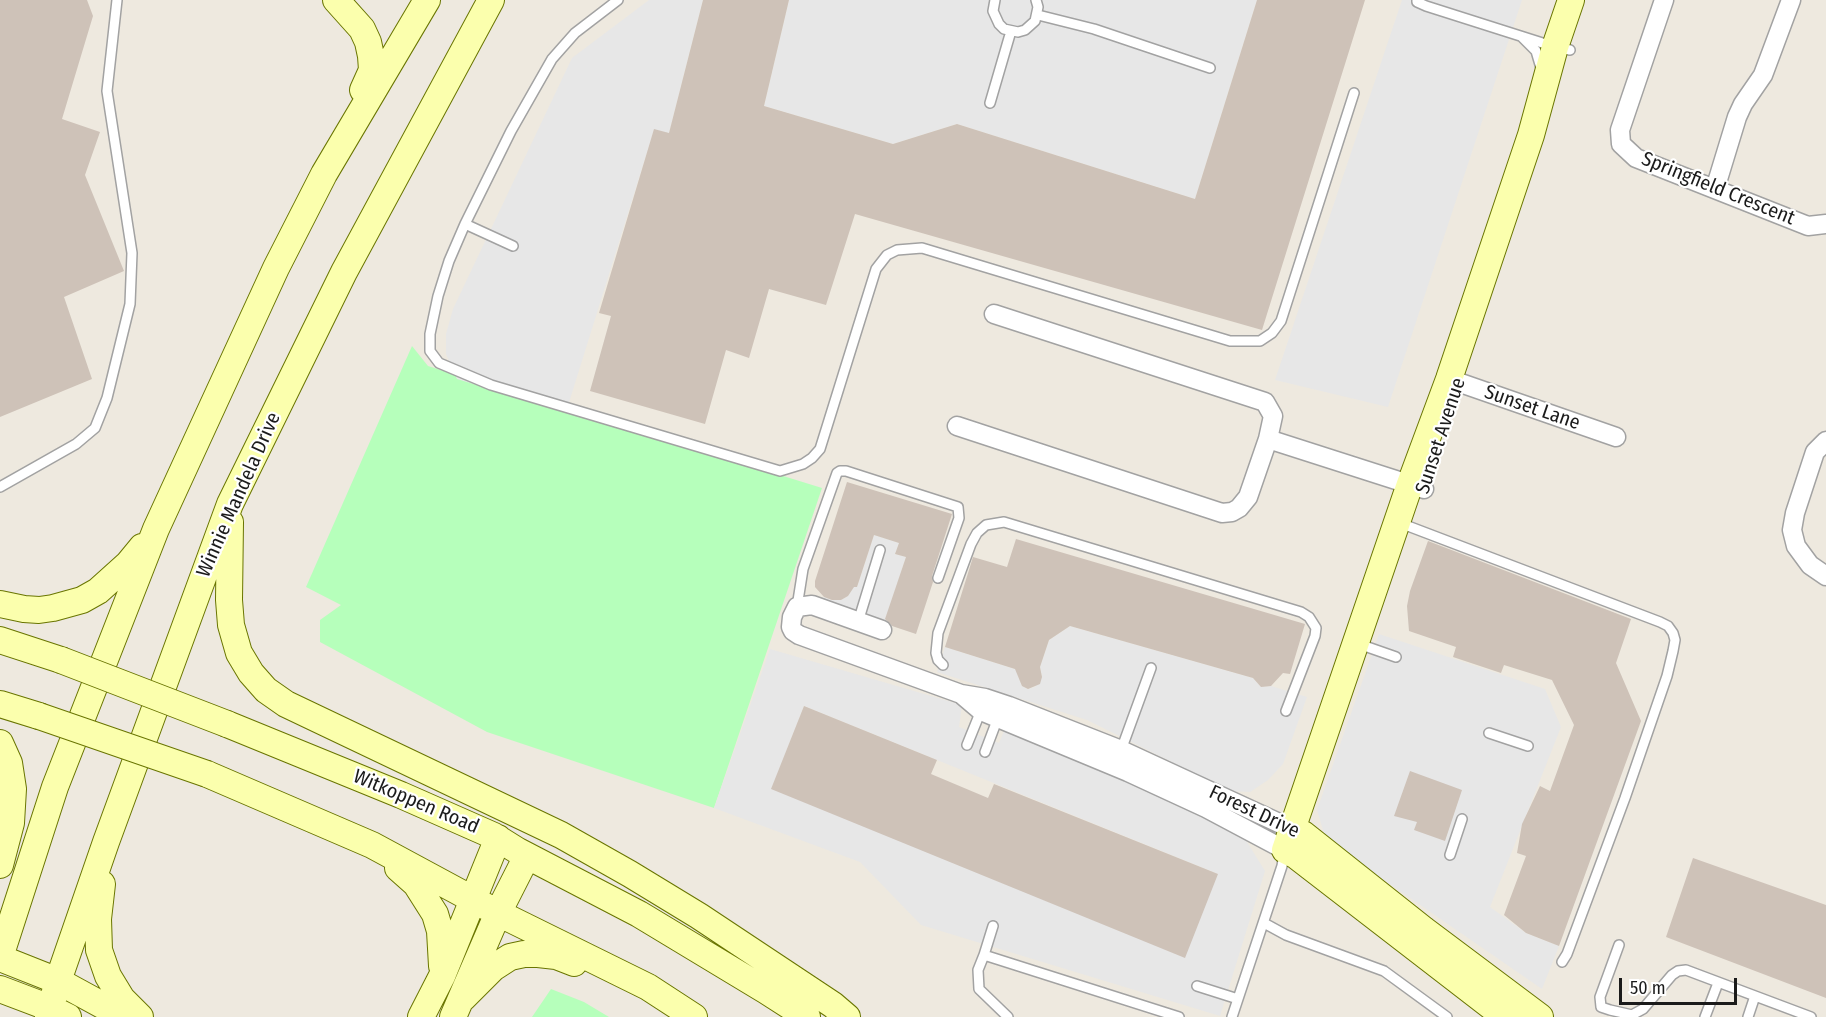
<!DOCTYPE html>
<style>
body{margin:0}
#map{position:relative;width:1826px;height:1017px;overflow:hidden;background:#eee9df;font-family:"Fira Sans Condensed",sans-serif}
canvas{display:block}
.scale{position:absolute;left:1619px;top:978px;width:118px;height:27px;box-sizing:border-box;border:3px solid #1b1b1b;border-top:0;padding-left:8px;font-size:18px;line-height:21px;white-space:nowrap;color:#1b1b1b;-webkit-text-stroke:4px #fff;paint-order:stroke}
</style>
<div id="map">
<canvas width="1826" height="1017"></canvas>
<div class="scale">50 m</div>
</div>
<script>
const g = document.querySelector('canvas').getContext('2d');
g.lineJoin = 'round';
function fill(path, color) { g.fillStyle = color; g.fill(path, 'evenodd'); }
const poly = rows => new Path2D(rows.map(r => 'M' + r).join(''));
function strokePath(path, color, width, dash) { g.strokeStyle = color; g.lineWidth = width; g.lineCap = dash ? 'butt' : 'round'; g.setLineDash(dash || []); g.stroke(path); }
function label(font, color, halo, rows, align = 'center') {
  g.font = font + ' "Fira Sans Condensed",sans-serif'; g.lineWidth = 4.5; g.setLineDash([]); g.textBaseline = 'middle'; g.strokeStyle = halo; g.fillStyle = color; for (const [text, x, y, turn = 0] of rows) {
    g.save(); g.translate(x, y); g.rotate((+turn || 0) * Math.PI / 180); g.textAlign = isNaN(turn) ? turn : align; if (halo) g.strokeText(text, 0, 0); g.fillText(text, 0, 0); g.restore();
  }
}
fill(poly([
 [412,346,428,366,822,488,714,808,487,732,320,642,320,620,341,605,306,587],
 [551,989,584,1002,609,1017,532,1017]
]), '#b6ffbb');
fill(poly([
 [649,0,703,0,669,133,654,130,566,412,457,379,446,354,446,334,453,309,572,58],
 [789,0,1257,0,1195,199,957,124,893,144,764,106],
 [1402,0,1522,0,1388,407,1275,380],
 [874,535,899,543,895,554,906,557,884,624,811,606,824,597,832,600,841,600,848,596,853,587,857,587],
 [1070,626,1253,678,1261,687,1271,686,1307,697,1283,764,1268,780,1250,792,1230,791,1087,720,937,672,945,647,1018,670,1018,676,1022,686,1028,689,1035,687,1042,677,1040,667,1049,640],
 [1379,634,1545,689,1561,727,1490,907,1526,933,1559,946,1542,989,1326,840,1317,810],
 [770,649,962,705,959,727,999,743,1004,731,1093,766,1244,837,1265,871,1220,1016,921,925,860,862,714,808],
 [804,706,937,760,1218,874,772,788]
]), '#e7e7e7');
fill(poly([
 [0,0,87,0,93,16,62,119,100,132,85,175,124,271,64,297,92,379,0,417],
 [703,0,789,0,764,106,893,144,957,124,1195,199,1257,0,1365,0,1262,330,855,214,826,305,769,289,749,358,726,350,705,424,590,391,611,316,599,313,654,129,669,133],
 [847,482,952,514,932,576,933,582,916,634,892,626,885,619,906,557,895,554,899,543,874,535,857,587,854,587,848,596,841,600,832,600,824,597,815,587,815,581],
 [1016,539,1305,624,1290,674,1283,673,1271,686,1261,687,1253,678,1070,626,1049,640,1040,667,1042,677,1040,684,1028,689,1022,686,1015,669,945,647,973,557,1007,567],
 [1428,541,1631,619,1616,663,1641,721,1559,946,1526,933,1504,915,1526,856,1517,853,1522,824,1540,786,1550,791,1574,725,1552,680,1504,665,1501,673,1453,657,1456,647,1409,631,1407,606,1410,591],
 [804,706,937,760,931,774,988,798,994,784,1218,874,1185,958,771,789],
 [1410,771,1462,790,1445,841,1414,830,1417,822,1394,816],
 [1693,858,1826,905,1826,998,1666,937]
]), '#cec2b8');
const lane = poly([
 [618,0,575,33,552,59,511,131,465,224,449,261,438,296,430,334,430,351,439,363,491,385,780,471,803,464,812,458,820,449,876,269,887,255,897,250,922,248,1230,341,1260,341,1272,333,1281,321,1354,93],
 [995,0,993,11,999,24,1004,29,1018,32,1025,30,1035,21,1038,7,1036,0],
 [1417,0,1417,2,1426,6,1555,47,1570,50],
 [1038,15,1094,29,1210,68],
 [1522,37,1536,51,1541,68],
 [990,103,1011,31],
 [465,224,513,246],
 [0,487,76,444,95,428,107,398,130,304,132,253,107,91,117,0],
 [1400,523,1660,622,1668,626,1673,633,1675,640,1673,651,1667,676,1625,798,1567,954,1562,962],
 [797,607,803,569,837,473,840,471,846,471,958,507,959,518,938,578],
 [858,622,880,550],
 [1356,643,1396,657],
 [943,665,938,660,936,653,938,633,971,544,977,533,986,525,1004,522,1301,612,1309,617,1316,628,1315,636,1286,711],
 [1489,733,1528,746],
 [967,745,982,708],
 [985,752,999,715],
 [1120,753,1151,668],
 [1450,855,1462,819],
 [1264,923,1286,935,1384,971,1447,1017],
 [1619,945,1600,997,1601,1007,1610,1010,1632,1015,1643,1009,1672,975,1678,971,1686,970,1811,1017],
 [984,955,993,926],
 [1197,986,1238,999],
 [1008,1017,979,989,978,970,984,955,1179,1017],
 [1232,1017,1282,866,1284,854],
 [1705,1017,1718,983],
 [1748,1017,1755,996]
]);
const street = poly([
 [1664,0,1620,130,1621,144,1636,158,1808,226,1826,224],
 [1715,189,1737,117,1743,104,1763,75,1791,0],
 [1449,379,1616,437],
 [957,426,1222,513,1232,512,1239,508,1248,497,1268,439,1273,416,1265,402,994,314],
 [1268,439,1424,489],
 [1826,441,1815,452,1795,513,1792,530,1796,546,1810,565,1826,576],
 [882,630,812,605,797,607,792,617,791,627,793,631,799,635,961,694,985,698,1009,706,1121,750,1292,829],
 [961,694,981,711,1128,772,1206,808,1285,850]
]);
const secondary = poly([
 [336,0,362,29,368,42,371,56,372,70,363,90],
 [230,522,229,600,231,625,239,653,251,673,266,690,286,704,561,835,630,874,699,916,833,1005,847,1017],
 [0,604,24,609,39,610,53,608,82,600,98,591,128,564,142,547],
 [0,640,61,660],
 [0,704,39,716],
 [227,724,401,795,494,836,518,851,639,914,765,990,807,1017],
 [0,743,9,763,13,789,11,823,0,865],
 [207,774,372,845,498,913,648,987,694,1017],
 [1292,829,1303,834,1424,930,1540,1017],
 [398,868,416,884,435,914,440,931,442,966],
 [102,884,98,919,99,950,108,976,122,999,140,1017],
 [0,957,55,787,156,529,276,268,324,174,427,0],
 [0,958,58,981,124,1017],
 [0,989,50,1008,68,1017],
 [463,998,493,968,510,957,524,954,538,954,556,956,574,963],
 [48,1017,58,981,106,842,230,504,344,272,491,0],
 [421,1017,442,976,498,838],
 [453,1017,498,913,527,856],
 [1505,1017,1295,855,1285,850,1410,484,1449,379,1531,135,1555,47,1571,0]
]);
strokePath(lane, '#a2a2a2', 12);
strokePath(street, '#a2a2a2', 21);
strokePath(secondary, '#697500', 28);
strokePath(lane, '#fff', 9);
strokePath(street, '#fff', 18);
strokePath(secondary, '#fbffad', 26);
const secondaryBridge = poly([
 [61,660,227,724],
 [39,716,207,774]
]);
strokePath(secondaryBridge, '#697500', 28, []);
strokePath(secondaryBridge, '#fbffad', 26);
label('20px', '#1b1b1b', '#fff', [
 ["Springfield Crescent",1718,189,22],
 ["Sunset Lane",1532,408,19],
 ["Sunset Avenue",1441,436,-72],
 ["Winnie Mandela Drive",239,495,-66],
 ["Witkoppen Road",416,802,23],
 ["Forest Drive",1254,812,25]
]);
</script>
